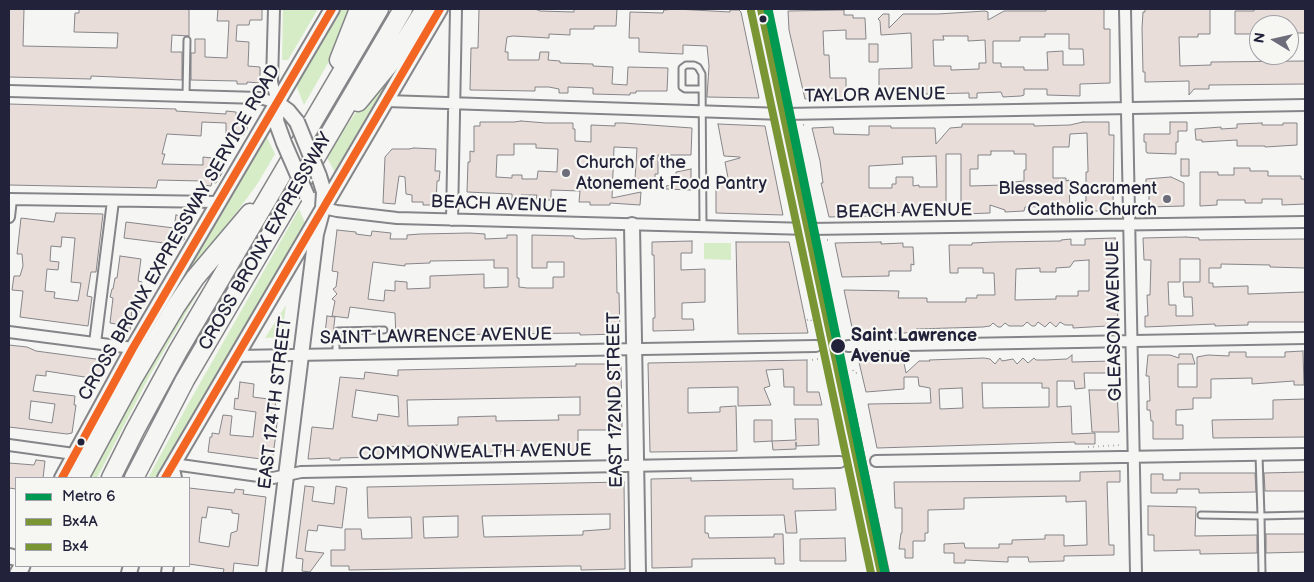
<!DOCTYPE html>
<style>
body{margin:0}
#map{position:relative;width:1314px;height:582px;overflow:hidden;background:#f5f5f3;font-family:"Balsamiq Sans",sans-serif}
canvas{display:block}
.frame{position:absolute;inset:0;border:10px solid #22223b;pointer-events:none}
.legend{position:absolute;left:15px;top:477px;width:175px;height:90px;box-sizing:border-box;background:#f6f6f2;border:1px solid #a1a1a9;margin:0;padding:6px 9px;list-style:none;font-size:15px;color:#22223b}
.legend li{display:flex;align-items:center;gap:10px;height:25px}
.legend b{width:25px;border:1px solid #a1a1a9}
.north{position:absolute;left:1249px;top:15px;width:50px;height:50px;box-sizing:border-box;background:#f6f6f2;border:1px solid #a1a1a9;border-radius:50%;rotate:279deg;font-size:14px;font-weight:700;line-height:20px;text-align:center;color:#22223b}
.north::after{content:'';display:block;margin:auto;width:18px;height:22px;background:#6c6c7b;clip-path:polygon(50% 0,100% 100%,50% 72%,0 100%)}
</style>
<div id="map">
<canvas width="1314" height="582"></canvas>
<div class="frame"></div>
<ul class="legend">
<li><b style="height:6px;background:#009952"></b>Metro 6</li>
<li><b style="height:6px;background:#799534"></b>Bx4A</li>
<li><b style="height:6px;background:#799534"></b>Bx4</li>
</ul>
<div class="north">N</div>
</div>
<script>
const g = document.querySelector('canvas').getContext('2d');
g.lineJoin = 'round';
function fill(path, color) { g.fillStyle = color; g.fill(path, 'evenodd'); }
const poly = rows => new Path2D(rows.map(r => 'M' + r).join(''));
function strokePath(path, color, width, dash) { g.strokeStyle = color; g.lineWidth = width; g.lineCap = dash ? 'butt' : 'round'; g.setLineDash(dash || []); g.stroke(path); }
function label(font, color, halo, rows, align = 'center') {
  g.font = font + ' "Balsamiq Sans",sans-serif'; g.lineWidth = 4.5; g.setLineDash([]); g.textBaseline = 'middle'; g.strokeStyle = halo; g.fillStyle = color; for (const [text, x, y, turn = 0] of rows) {
    g.save(); g.translate(x, y); g.rotate((+turn || 0) * Math.PI / 180); g.textAlign = isNaN(turn) ? turn : align; if (halo) g.strokeText(text, 0, 0); g.fillText(text, 0, 0); g.restore();
  }
}
fill(poly([
 [283,9,318,9,288,60,282,60],
 [341,9,352,9,331,58,304,105,296,85],
 [385,77,391,80,336,174,326,156,354,115],
 [266,135,275,154,258,183,176,295,174,294],
 [299,209,306,225,158,478,148,478,187,406],
 [704,243,731,243,731,260,704,259],
 [207,277,150,375,97,478,85,478,181,309],
 [286,305,282,337,265,338]
]), '#d6ecc6');
const building = poly([
 [9,9,24,9,23,46,117,48,118,33,74,32,75,13,79,13,79,9,189,9,189,36,172,35,171,52,182,52,182,80,91,76,91,79,9,77,9,9],
 [218,9,262,9,262,20,250,20,249,25,237,25,236,41,249,42,248,66,260,67,260,83,247,82,247,84,237,84,237,81,191,80,191,53,195,53,195,39,205,39,205,57,227,58,229,21,217,21,218,9],
 [479,9,535,9,540,11,574,12,574,9,617,9,616,26,594,26,594,29,570,29,570,35,549,34,549,38,513,36,507,37,505,52,508,52,508,60,539,60,540,52,549,52,548,60,560,61,560,63,593,64,593,66,613,67,612,84,627,85,628,67,668,68,667,91,636,91,636,93,630,93,630,95,593,94,593,88,568,87,568,93,559,93,559,89,549,87,535,87,535,91,470,90,471,48,478,48,479,9],
 [676,9,730,12,730,10,739,10,741,12,759,98,707,97,709,66,707,46,683,45,683,54,639,52,639,38,629,38,630,12,663,13,664,10,676,9],
 [1046,9,1104,9,1104,29,1110,29,1110,83,1080,84,1080,96,1047,95,1047,89,1024,89,1024,95,1021,96,1003,97,1001,92,977,93,977,98,969,98,969,93,879,95,879,69,912,68,911,33,881,35,880,21,878,19,883,14,889,14,889,28,903,14,938,14,985,11,988,12,988,20,1004,11,1046,11,1046,9],
 [1045,34,1069,34,1069,49,1083,49,1084,65,1063,65,1063,51,1047,52,1048,70,1024,70,1024,67,1001,67,1001,63,993,63,993,41,1020,41,1020,37,1045,37,1045,34],
 [943,36,968,36,968,41,985,40,986,63,979,63,979,69,951,70,951,66,934,66,933,40,944,40,943,36],
 [1145,9,1210,9,1210,34,1198,34,1198,37,1179,37,1180,66,1211,65,1211,62,1305,61,1305,84,1209,85,1209,89,1194,89,1189,95,1189,81,1145,82,1145,72,1143,72,1142,28,1143,12,1145,12,1145,9],
 [1254,9,1305,9,1305,33,1289,33,1289,25,1259,25,1259,34,1235,34,1235,11,1254,11,1254,9],
 [844,10,844,15,853,15,853,18,865,18,866,39,846,39,846,30,823,31,824,55,829,55,830,78,846,78,846,98,805,99,789,30,788,11,844,10],
 [869,44,878,44,878,62,869,62,869,44],
 [9,104,176,109,176,111,226,114,226,111,236,112,236,115,248,115,247,129,244,135,226,134,226,123,202,122,201,136,167,134,162,154,165,154,162,164,203,165,203,157,222,159,222,173,216,183,212,182,211,186,202,185,202,181,158,180,156,188,9,185,9,104],
 [521,121,546,123,573,123,573,129,575,129,575,141,591,142,591,125,615,126,615,123,623,123,692,128,691,155,658,155,658,174,655,174,655,180,635,179,637,148,614,147,612,198,641,192,640,205,610,203,610,205,590,205,590,202,579,202,580,191,551,190,551,200,536,200,537,195,521,195,521,201,512,200,512,194,467,192,468,162,470,162,470,151,474,152,474,126,480,126,480,122,514,122,521,121],
 [514,144,536,144,536,148,558,149,557,172,538,171,537,179,522,179,522,175,512,175,512,178,496,177,497,155,514,155,514,144],
 [1083,122,1109,122,1109,135,1114,135,1113,211,1084,211,1084,201,1086,201,1086,172,1088,172,1088,169,1087,133,1070,134,1069,147,1053,147,1053,178,1066,178,1066,181,1069,180,1070,213,1064,206,1025,207,1024,211,1005,212,1005,210,990,205,990,213,961,214,961,154,946,154,946,216,939,206,934,212,867,213,868,216,829,217,821,183,823,183,820,161,812,128,833,127,834,134,869,135,869,126,891,126,891,128,935,128,936,144,950,128,962,127,962,124,1034,124,1034,126,1070,125,1083,122],
 [991,151,1014,151,1014,154,1026,154,1026,170,1024,170,1024,181,1004,183,1004,185,970,186,970,169,978,169,978,155,991,155,991,151],
 [936,156,937,187,919,187,919,185,913,186,913,177,896,177,896,184,892,184,892,188,869,188,869,166,903,164,902,157,936,156],
 [1170,122,1187,122,1187,131,1178,131,1178,142,1176,142,1176,154,1147,153,1146,151,1146,142,1144,142,1144,134,1170,134,1170,122],
 [1262,123,1262,125,1283,125,1283,123,1297,123,1297,145,1265,147,1265,146,1237,146,1237,140,1202,142,1202,140,1196,140,1195,129,1221,127,1221,129,1237,128,1237,124,1262,123],
 [718,124,765,126,783,215,716,213,716,186,729,183,725,162,740,158,740,157,724,156,718,124],
 [414,148,436,149,435,171,440,171,439,181,437,181,436,205,423,205,423,202,412,202,412,195,406,194,405,177,399,176,395,204,383,203,385,157,392,149,409,149,414,148],
 [1181,159,1189,159,1189,176,1181,176,1181,159],
 [1234,168,1250,168,1250,171,1268,171,1268,176,1301,176,1301,179,1305,179,1305,204,1282,205,1282,199,1262,199,1262,203,1245,203,1245,200,1217,200,1217,205,1200,206,1200,172,1218,172,1218,175,1234,175,1234,168],
 [691,169,691,190,666,189,666,186,682,183,676,182,676,172,691,169],
 [1171,177,1184,183,1184,206,1149,207,1149,188,1146,188,1146,179,1171,177],
 [56,213,103,214,96,272,91,272,87,296,92,297,88,326,20,317,23,291,12,290,14,276,20,276,23,266,22,254,17,254,21,218,54,222,56,213],
 [62,237,75,238,71,282,81,283,78,301,54,298,55,292,45,291,47,269,58,270,59,262,50,261,51,246,61,247,62,237],
 [176,215,187,217,184,240,181,240,181,243,172,241,172,244,124,238,126,222,174,228,176,215],
 [337,230,356,232,356,234,371,236,372,231,391,233,390,239,407,239,407,235,420,234,470,233,485,234,485,239,507,238,507,235,517,235,517,278,519,278,519,287,527,288,553,288,553,277,564,277,564,262,547,262,547,268,532,268,532,235,574,236,574,238,582,239,616,238,617,293,619,293,620,334,580,335,580,333,429,335,420,336,420,338,396,339,395,313,350,307,348,318,332,316,335,301,332,299,337,294,333,289,336,287,338,272,332,271,337,230],
 [494,260,494,268,508,268,508,287,484,288,484,274,430,276,430,288,407,289,407,282,395,281,395,291,385,290,384,301,368,299,373,262,405,266,405,264,430,263,430,261,494,260],
 [1186,237,1199,238,1199,240,1305,239,1305,268,1270,267,1270,265,1221,264,1221,268,1209,268,1209,283,1213,283,1213,287,1248,286,1248,294,1305,292,1305,322,1248,322,1248,325,1215,326,1215,324,1145,327,1145,316,1148,316,1147,295,1150,295,1151,260,1144,260,1143,238,1186,237],
 [1180,259,1200,259,1200,282,1183,282,1184,297,1192,297,1193,316,1176,316,1176,305,1169,305,1168,282,1180,282,1180,259],
 [1115,238,1117,249,1114,249,1115,268,1113,268,1114,283,1117,283,1118,328,1107,328,1107,326,1073,328,1073,325,1065,325,1060,322,1056,327,1050,322,1045,327,1038,322,1035,326,1032,326,1027,322,1023,326,1009,326,1005,323,1001,327,998,327,993,323,990,326,983,327,916,329,917,331,905,333,853,332,844,290,899,291,898,298,927,298,927,302,966,302,966,298,977,298,977,295,995,295,994,273,983,273,983,268,958,268,958,273,950,273,949,245,972,245,972,243,994,242,1061,241,1061,240,1071,239,1071,245,1085,245,1085,239,1115,238],
 [1089,260,1089,291,1078,291,1078,296,1056,296,1056,299,1015,300,1016,269,1040,268,1040,272,1056,272,1056,268,1070,267,1074,261,1089,260],
 [692,241,692,253,681,253,681,270,705,269,705,302,682,303,682,319,693,319,694,330,653,331,653,318,655,318,654,255,652,255,652,242,692,241],
 [736,242,789,242,808,333,738,334,736,242],
 [881,242,881,244,903,243,903,247,913,247,914,265,911,264,911,271,889,271,889,276,842,277,835,243,881,242],
 [120,256,141,259,138,281,142,282,141,293,147,294,145,304,141,304,140,311,132,310,130,330,121,325,110,323,113,298,110,297,112,289,113,289,115,278,117,278,120,256],
 [327,316,335,317,332,342,324,342,327,316],
 [9,345,27,347,36,351,103,360,100,383,90,381,91,378,46,371,46,376,36,375,33,391,75,396,74,405,76,405,72,433,67,434,9,427,9,345],
 [31,401,55,404,52,423,29,419,31,401],
 [1303,351,1304,385,1294,385,1294,381,1252,384,1252,378,1211,379,1211,398,1193,398,1193,409,1176,410,1176,425,1183,425,1183,439,1153,439,1153,421,1151,421,1150,410,1147,410,1147,401,1150,401,1149,376,1146,376,1148,355,1170,355,1179,358,1179,354,1192,354,1195,364,1178,364,1178,387,1197,387,1197,357,1208,355,1229,356,1229,352,1246,352,1246,357,1285,357,1285,352,1303,351],
 [1072,355,1072,362,1113,361,1113,373,1084,373,1085,388,1075,389,1074,381,1057,381,1057,407,1071,406,1072,434,1095,433,1095,444,1075,444,1075,442,877,448,868,404,931,403,930,388,919,386,918,377,904,377,904,389,866,392,859,362,861,359,903,358,906,373,919,361,930,361,929,360,984,358,990,359,995,364,1000,358,1002,361,1013,359,1017,364,1023,358,1028,363,1034,358,1036,360,1046,360,1067,359,1072,355],
 [982,383,1042,383,1042,388,1049,388,1049,407,983,408,982,383],
 [962,388,963,408,940,409,939,389,962,388],
 [807,360,807,392,819,392,822,405,794,405,794,387,784,387,783,369,766,370,770,386,764,388,771,405,738,406,738,387,688,388,688,413,720,412,720,407,736,406,737,451,650,452,648,363,807,360],
 [576,364,621,364,622,430,578,430,578,453,556,454,556,450,534,450,500,451,500,455,455,455,455,445,445,445,383,447,379,457,340,458,340,460,330,460,330,458,308,459,312,427,333,429,340,377,364,379,365,372,398,376,398,370,576,366,576,364],
 [356,390,398,396,399,417,378,414,377,421,352,417,356,390],
 [580,397,580,415,558,415,559,420,496,421,496,416,458,417,458,425,408,426,407,400,580,397],
 [240,382,254,384,253,397,276,400,273,422,277,422,276,434,272,462,261,461,261,459,208,452,210,437,212,437,212,433,219,434,223,415,232,416,230,435,253,437,256,412,234,409,235,398,238,399,240,382],
 [1089,390,1117,390,1119,432,1092,432,1089,390],
 [1305,399,1305,437,1213,438,1212,420,1273,419,1273,400,1305,399],
 [795,419,818,419,819,445,796,446,796,442,796,449,773,450,772,441,754,442,754,420,772,420,772,441,796,440,795,419],
 [36,460,45,461,43,478,16,478,16,489,9,488,9,463,34,465,36,460],
 [1120,471,1120,482,1107,482,1109,545,1114,545,1114,555,1064,556,1064,561,1029,562,1028,557,1008,557,1008,562,965,560,965,563,954,563,954,553,944,553,944,544,964,543,965,548,999,548,999,544,1012,544,1012,540,1045,539,1045,535,1064,535,1064,546,1087,545,1086,501,1066,502,1066,496,964,498,964,509,928,510,928,533,925,533,925,541,913,541,913,558,905,558,905,549,899,549,901,533,902,533,902,508,895,508,894,482,1080,481,1080,472,1120,471],
 [1305,472,1305,491,1265,491,1264,473,1305,472],
 [1180,473,1255,473,1256,492,1199,493,1199,489,1177,489,1177,493,1151,493,1151,474,1163,474,1163,480,1180,480,1180,473],
 [691,478,691,481,793,479,793,489,835,488,836,510,795,511,797,533,786,533,784,515,705,516,705,533,708,533,709,538,774,537,774,534,783,534,784,564,775,564,775,558,692,559,692,567,652,568,651,479,691,478],
 [624,482,625,569,581,570,581,566,567,566,349,570,349,566,331,566,331,550,345,550,345,529,361,529,362,539,412,538,411,517,368,518,367,487,624,482],
 [610,514,610,529,583,531,583,535,484,537,482,516,610,514],
 [458,516,458,537,424,538,423,517,458,516],
 [305,486,314,487,312,501,334,504,336,486,347,488,342,528,318,525,317,531,308,530,305,551,324,553,310,572,302,571,303,559,296,558,305,486],
 [189,488,234,493,235,489,244,490,243,494,266,497,258,566,234,563,233,573,223,573,224,569,189,564,189,488],
 [208,507,232,510,232,513,239,514,237,531,231,533,229,547,199,542,202,517,206,518,208,507],
 [1148,506,1196,507,1195,536,1257,535,1257,553,1200,554,1200,550,1154,551,1154,535,1148,535,1148,506],
 [1266,534,1305,534,1305,552,1266,553,1266,534],
 [845,538,846,561,800,561,800,539,845,538]
]);
fill(building, '#e9ddda');
strokePath(building, '#858589', 1);
strokePath(poly([
 [816,346,848,346],
 [840,462,876,461]
]), '#cbcbce', 10, [10, 5]);
const lane = poly([
 [702,89,685,89,682,87,682,68,686,65,694,65,698,67,702,74,703,226],
 [186,96,187,40],
 [336,355,336,337,338,331,384,330],
 [1201,515,1261,516,1259,455],
 [1262,573,1261,516,1305,515]
]);
const street = poly([
 [274,9,272,82,277,103],
 [1125,9,1136,573],
 [9,91,260,98,277,103],
 [386,101,784,114,1305,105],
 [9,199,219,202],
 [323,208,337,211,397,218,809,229,1305,222],
 [9,217,11,199],
 [452,220,456,9],
 [9,332,133,348],
 [95,343,113,201],
 [848,346,1305,338],
 [236,356,816,346],
 [9,445,74,454],
 [876,461,1305,454],
 [176,478,173,464,273,478,301,472,840,462],
 [167,573,168,566]
]);
const secondary = poly([
 [761,9,881,573],
 [277,103,276,121,284,143],
 [277,103,288,111,297,122],
 [632,225,638,573],
 [62,478,133,348,332,9],
 [165,478,440,9],
 [9,556,16,558],
 [129,573,131,566],
 [274,573,316,234,323,208,324,192,319,176]
]);
const primary = poly([
 [18,573,22,566]
]);
const highway = poly([
 [339,60,359,9],
 [358,102,395,57,425,9],
 [79,478,132,380,176,306,195,278,250,213],
 [111,478,135,430,178,351,379,9],
 [134,478,185,380,403,9]
]);
strokePath(lane, '#858589', 9);
strokePath(street, '#858589', 14);
strokePath(secondary, '#858589', 18);
strokePath(primary, '#858589', 19);
strokePath(highway, '#858589', 21);
strokePath(poly([
 [803,125,806,125],
 [827,240,829,240],
 [807,320,811,319,812,323],
 [812,360,818,359],
 [853,370,854,373,857,373],
 [1088,447,1121,445]
]), '#b0b0b2', 2, [1, 4]);
strokePath(lane, '#f5f5f3', 5);
strokePath(street, '#f5f5f3', 10);
strokePath(secondary, '#f5f5f3', 14);
strokePath(primary, '#f5f5f3', 15);
strokePath(highway, '#f5f5f3', 18);
const secondaryBridge = poly([
 [297,122,319,176],
 [284,143,307,196],
 [57,567,104,573]
]);
strokePath(secondaryBridge, '#858589', 18, []);
strokePath(secondaryBridge, '#f5f5f3', 14);
strokePath(poly([
 [761,9,881,573]
]), '#799534', 8);
strokePath(poly([
 [751,11,871,573]
]), '#799534', 8);
strokePath(poly([
 [62,478,133,348,332,9],
 [165,478,440,9]
]), '#f26522', 8);
strokePath(poly([
 [768,9,885,573]
]), '#009952', 9);
for (const [x, y, r, color] of [
 [763,19,4.5,"#22223b"],
 [566,173,5,"#6c6c7b"],
 [1167,199,5,"#6c6c7b"],
 [838,346,8,"#22223b"],
 [81,442,4.5,"#22223b"]
]) { const dot = new Path2D(); dot.arc(x, y, r, 0, 2 * Math.PI); g.fillStyle = color; g.fill(dot); strokePath(dot, '#f6f6f2', 2); }
label('18px', '#22223b', '#f6f6f2', [
 ["TAYLOR AVENUE",875,96,-1],
 ["BEACH AVENUE",499,205,2],
 ["BEACH AVENUE",904,212,-1],
 ["CROSS BRONX EXPRESSWAY SERVICE ROAD",180,233,-60],
 ["CROSS BRONX EXPRESSWAY",266,242,-60],
 ["GLEASON AVENUE",1115,321,-91],
 ["SAINT LAWRENCE AVENUE",436,337,-1],
 ["EAST 172ND STREET",616,400,-91],
 ["EAST 174TH STREET",276,403,-83],
 ["COMMONWEALTH AVENUE",475,453,-1]
]);
label('18px', '#22223b', '#f6f6f2', [
 ["Church of the",576,163],
 ["Atonement Food Pantry",576,184],
 ["Blessed Sacrament",1157,189,"right"],
 ["Catholic Church",1157,210,"right"]
], 'left');
label('bold 18px', '#22223b', '#f6f6f2', [
 ["Saint Lawrence",851,336],
 ["Avenue",851,357]
], 'left');
</script>
